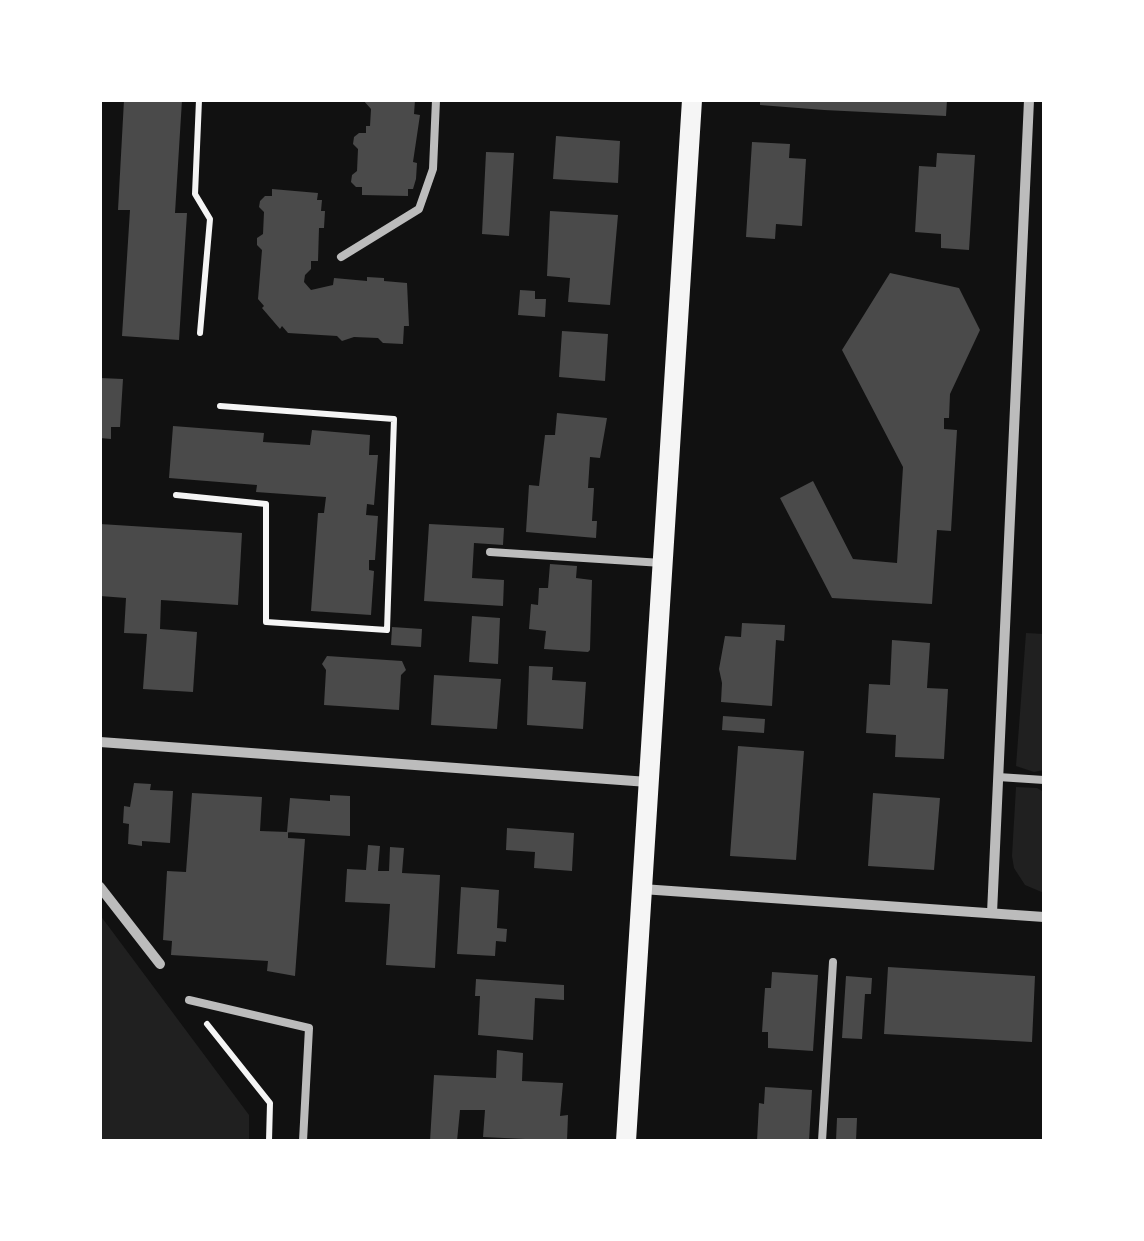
<!DOCTYPE html>
<style>
body{margin:0}
#map{position:relative;width:1144px;height:1241px;overflow:hidden;background:#111;font-family:Signika,sans-serif}
canvas{display:block}
.frame{position:absolute;inset:0;border:102px solid #fff;pointer-events:none}
</style>
<div id="map">
<canvas width="1144" height="1241"></canvas>
<div class="frame"></div>
</div>
<script>
const g = document.querySelector('canvas').getContext('2d');
g.lineJoin = 'round';
function fill(path, color) { g.fillStyle = color; g.fill(path, 'evenodd'); }
const poly = rows => new Path2D(rows.map(r => 'M' + r).join(''));
function strokePath(path, color, width, dash) { g.strokeStyle = color; g.lineWidth = width; g.lineCap = dash ? 'butt' : 'round'; g.setLineDash(dash || []); g.stroke(path); }
fill(poly([
 [1026,633,1044,634,1044,770,1034,772,1016,766],
 [1016,787,1037,788,1044,792,1044,893,1025,885,1014,868,1012,856],
 [100,915,249,1115,249,1141,100,1141]
]), '#202020');
fill(poly([
 [124,100,182,100,175,213,187,213,179,340,122,336,130,210,118,210],
 [363,100,415,100,414,114,420,115,413,162,417,163,416,179,413,189,408,189,408,196,362,195,362,187,356,187,351,182,352,175,357,171,358,149,353,144,354,137,359,133,366,133,366,126,370,126,371,109],
 [760,100,947,100,946,116,824,110,760,105],
 [556,136,620,141,618,183,553,179],
 [752,142,790,144,789,158,806,159,802,226,776,224,775,239,746,237],
 [486,152,514,153,509,236,482,234],
 [937,153,975,155,969,250,941,248,941,234,915,232,919,166,936,167],
 [272,189,318,193,317,200,322,200,321,211,325,211,324,228,319,228,318,261,311,261,311,269,305,275,304,282,311,290,333,285,334,278,367,281,367,277,384,278,384,281,407,283,409,326,404,326,403,344,383,343,378,338,354,337,342,341,337,336,288,333,282,326,280,329,262,308,264,306,258,299,262,250,257,245,257,238,263,234,264,212,259,207,260,201,265,196,272,196],
 [550,211,618,215,610,305,568,302,570,278,547,276],
 [890,273,959,288,980,330,950,394,949,418,944,418,944,429,957,430,951,531,937,530,932,604,832,598,780,498,813,481,853,559,897,563,903,467,842,350],
 [520,290,535,291,535,299,546,299,545,317,518,315],
 [562,331,608,334,605,381,559,377],
 [100,378,123,379,120,427,111,427,111,439,100,438],
 [557,413,607,418,600,458,590,457,588,488,594,488,592,521,597,521,596,538,526,532,529,485,539,486,545,435,555,435],
 [173,426,264,433,263,442,310,445,312,430,370,435,369,455,378,455,374,505,367,504,366,515,378,516,375,560,369,560,369,570,374,571,371,615,311,611,318,513,324,513,326,497,256,492,257,485,169,478],
 [100,524,242,533,238,605,161,600,160,629,197,632,193,692,143,689,147,634,124,633,126,598,100,596],
 [429,524,504,528,503,545,474,543,472,578,504,580,503,606,424,601],
 [550,564,577,566,576,578,592,580,590,650,588,652,544,649,546,631,529,629,531,604,538,605,539,588,548,588],
 [472,616,500,618,498,664,469,662],
 [742,623,785,625,784,641,776,640,772,706,721,702,722,683,719,669,725,636,741,637],
 [392,627,422,629,421,647,391,645],
 [892,640,930,643,927,688,948,689,944,759,895,757,896,735,866,733,869,684,890,685],
 [327,656,402,661,406,670,401,675,399,710,324,705,326,670,322,664],
 [529,666,553,667,552,680,586,682,583,729,527,725],
 [434,675,501,679,497,729,431,725],
 [723,716,765,719,764,733,722,730],
 [738,746,804,751,796,860,730,856],
 [134,783,151,784,150,790,173,791,170,843,142,841,142,846,128,844,129,824,123,823,124,806,130,807],
 [192,793,262,797,260,831,288,832,288,838,305,839,295,976,267,971,268,961,171,955,172,941,163,940,167,871,186,872],
 [873,793,940,798,934,870,868,866],
 [330,795,350,796,350,836,287,832,290,798,330,801],
 [507,828,574,833,572,871,534,868,535,852,506,850],
 [368,845,380,846,378,871,389,871,390,847,404,848,402,873,440,875,435,968,386,965,390,904,345,902,347,869,366,870],
 [461,887,499,890,497,928,507,929,506,942,496,941,495,956,457,954],
 [888,967,1035,976,1032,1042,884,1034],
 [772,972,818,975,813,1051,768,1048,768,1032,762,1032,765,988,771,988],
 [846,976,872,978,871,994,865,994,862,1039,842,1038],
 [476,979,564,985,564,1000,535,998,533,1040,478,1035,480,996,475,996],
 [497,1050,523,1053,522,1081,563,1083,560,1116,568,1115,567,1141,483,1137,485,1110,460,1110,457,1141,430,1141,434,1075,496,1078],
 [765,1087,812,1090,809,1141,757,1141,759,1103,764,1104],
 [837,1118,857,1118,856,1141,836,1141]
]), '#4a4a4a');
strokePath(poly([
 [199,100,195,194,210,219,200,333],
 [176,495,266,504,266,622,387,630,394,419,220,406],
 [207,1024,270,1103,269,1141]
]), '#f5f5f5', 6);
strokePath(poly([
 [341,257,419,209,433,169,436,100],
 [490,552,662,563],
 [998,777,1044,780],
 [189,1000,309,1028,303,1141],
 [822,1141,833,962]
]), '#bcbcbc', 8);
strokePath(poly([
 [100,742,648,782],
 [100,887,160,964],
 [642,889,1044,917],
 [992,913,1029,100]
]), '#bcbcbc', 10);
strokePath(poly([
 [626,1141,692,100]
]), '#f5f5f5', 20);
</script>
